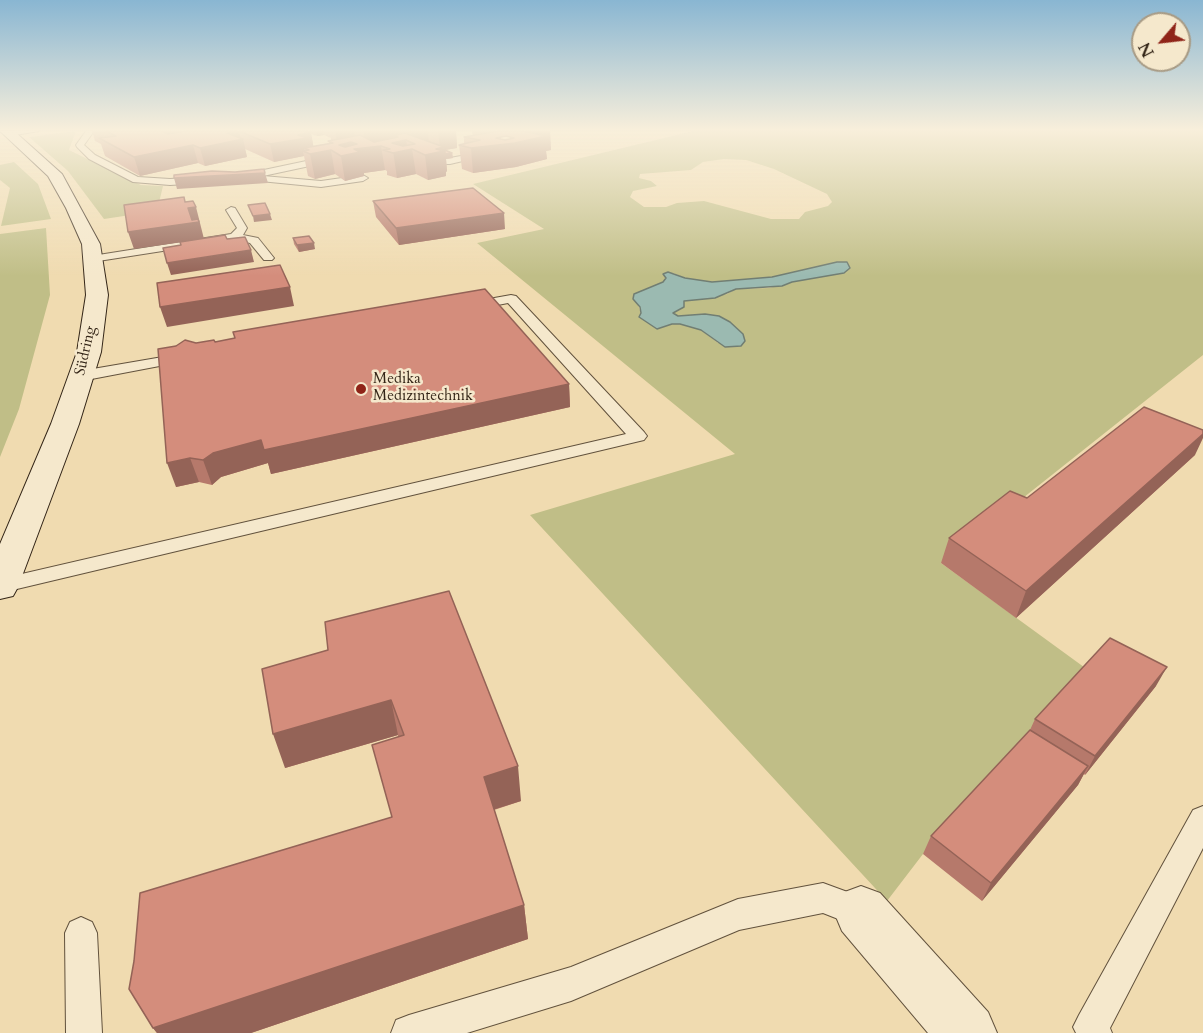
<!DOCTYPE html>
<meta charset="utf-8">
<style>
body{margin:0}
#map{position:relative;width:1203px;height:1033px;overflow:hidden;background:#f0dbb0;font-family:Cardo,serif}
canvas{display:block}
.north{position:absolute;left:1131px;top:12px;width:60px;height:60px;box-sizing:border-box;background:#f5e8cc;border:2px solid #a79a84;border-radius:50%;rotate:242deg;font-size:16px;font-weight:700;line-height:24px;text-align:center;color:#332517}
.north::after{content:'';display:block;margin:auto;width:21px;height:27px;background:#8f2418;clip-path:polygon(50% 0,100% 100%,50% 72%,0 100%)}
</style>
<div id="map">
<canvas width="1203" height="1033"></canvas>
<div class="north">N</div>
</div>
<script>
const g = document.querySelector('canvas').getContext('2d');
g.lineJoin = 'round';
function fill(path, color) { g.fillStyle = color; g.fill(path, 'evenodd'); }
const poly = rows => new Path2D(rows.map(r => 'M' + r).join(''));
function strokePath(path, color, width, dash) { g.strokeStyle = color; g.lineWidth = width; g.lineCap = dash ? 'butt' : 'round'; g.setLineDash(dash || []); g.stroke(path); }
function label(font, color, halo, rows, align = 'center') {
  g.font = font + ' Cardo,serif'; g.lineWidth = 5; g.setLineDash([]); g.textBaseline = 'middle'; g.strokeStyle = halo; g.fillStyle = color; for (const [text, x, y, turn = 0] of rows) {
    g.save(); g.translate(x, y); g.rotate((+turn || 0) * Math.PI / 180); g.textAlign = isNaN(turn) ? turn : align; if (halo) g.strokeText(text, 0, 0); g.fillText(text, 0, 0); g.restore();
  }
}
fill(poly([
 [76,131,69,150,141,185,163,186,157,211,104,219,68,171,29,137],
 [693,131,1203,131,1203,355,941,563,1088,670,1022,749,923,854,887,901,530,515,735,454,477,243,544,229,473,184],
 [724,159,746,160,774,169,827,194,832,202,828,206,805,212,799,219,771,219,704,201,677,203,666,207,644,207,630,197,633,191,657,186,651,181,639,178,640,174,691,170,703,162],
 [837,262,844,273,792,282,769,288,736,289,727,294,683,301,684,305,680,310,672,313,678,316,705,314,730,322,743,334,718,343,701,330,680,324,672,324,657,329,641,313,634,294,663,282,673,273,685,278,712,282,772,277],
 [14,162,38,184,51,219,1,226,10,188,0,180,0,165],
 [46,228,50,295,19,409,0,457,0,234]
]), '#c0be87');
const water = poly([
 [837,262,847,262,850,268,844,273,792,282,782,286,736,289,715,298,684,301,684,307,673,313,678,316,705,314,719,316,730,322,743,334,745,341,741,346,725,347,701,330,680,324,672,324,657,329,639,317,641,313,640,307,633,299,634,294,663,282,666,278,663,274,668,272,685,278,712,282,772,277,837,262]
]);
fill(water, '#9bbab1');
strokePath(water, '#717e73', 1.5);
const lane = poly([
 [39,131,9,136,5,134,13,131,39,131],
 [86,131,94,131,84,145,95,155,138,177,170,179,202,177,207,180,202,183,170,185,133,182,89,159,77,147,76,145,86,131],
 [477,153,481,155,480,157,450,164,431,164,418,158,422,155,432,158,450,158,477,153],
 [330,156,333,157,333,161,263,176,321,181,363,175,368,178,363,181,321,187,240,179,236,176,240,173,261,175,258,173,259,171,330,156],
 [231,207,235,208,247,228,243,235,258,238,274,258,272,260,264,260,250,243,233,240,92,262,86,259,92,256,231,234,237,228,226,210,231,207],
 [511,295,516,296,644,432,647,436,644,440,0,593,0,579,626,434,508,303,472,310,466,306,472,302,511,295],
 [186,353,191,354,193,357,191,360,81,381,73,376,81,371,186,353],
 [1203,806,1203,848,1110,1028,1112,1033,1076,1033,1073,1027,1079,1015,1193,810,1203,806],
 [823,883,872,901,877,912,872,923,861,928,823,913,739,930,571,1001,467,1033,391,1033,396,1020,409,1015,571,967,738,899,823,883],
 [81,917,92,922,97,933,102,1033,66,1033,65,933,70,922,81,917]
]);
const street = poly([
 [861,886,880,893,988,1012,997,1033,928,1033,842,931,834,912,842,893,861,886]
]);
const secondary = poly([
 [0,131,14,131,62,174,100,244,108,295,101,352,79,424,18,587,13,596,0,599,0,544,51,424,77,352,86,295,82,244,66,208,48,176,0,131]
]);
strokePath(lane, '#62523d', 2);
strokePath(street, '#62523d', 2);
strokePath(secondary, '#332517', 2);
fill(lane, '#f5e8cc');
fill(street, '#f5e8cc');
fill(secondary, '#f5e8cc');
fill(poly([
 [92,131,456,131,457,144,457,148,445,150,452,153,453,158,446,159,447,171,446,172,446,176,428,180,416,174,397,178,387,175,387,171,385,170,364,173,364,176,345,181,335,174,315,179,308,176,304,156,274,162,245,149,247,157,205,166,198,163,140,176,105,156,101,144,95,141],
 [311,134,317,136,324,135,331,138,331,141,328,141,329,143,313,146],
 [472,131,550,131,551,150,546,151,547,159,516,167,473,173,462,169,459,145,464,144,464,137,473,136],
 [506,136,514,138,505,140,501,139,501,137],
 [373,201,505,229,399,245,376,217],
 [293,238,315,249,299,252,294,244],
 [215,342,569,384,570,407,271,474,268,463,221,477,212,485,199,482,176,487,196,343],
 [1195,455,1016,618,941,563,949,538,1027,498],
 [328,650,521,801,494,810,524,905,528,939,251,1033,157,1033,153,1028,391,817,398,735,285,768],
 [1156,686,1085,775,1084,774,1078,785,982,901,923,854,931,836,1030,730,1035,719]
]), '#b6796b');
fill(poly([
 [155,131,191,131,159,145],
 [239,131,241,140,243,139,247,157,205,166,200,148,227,133],
 [317,131,323,131,324,135,317,136],
 [335,131,354,131,357,146,339,150],
 [363,131,400,131,401,141,406,140,408,150,412,149,416,174,397,178,392,144,381,146,385,170,364,173,364,176,345,181,341,156,354,149,366,148],
 [393,136,398,137,394,142],
 [410,131,428,131,429,146,415,144,411,142],
 [438,131,456,131,457,148,445,150,452,153,453,158,446,159,447,171,446,172,446,176,428,180,425,155,436,149,440,148],
 [522,131,550,131,551,150,546,151,547,159,516,167,473,173,471,148,515,143],
 [311,132,314,150,309,150,304,148,305,152,303,152,304,156,274,162,270,144,298,135],
 [193,145,198,163,140,176,134,157],
 [331,150,335,174,315,179,310,154],
 [265,173,268,183,177,189,174,178],
 [196,207,204,239,134,249,128,232,188,208],
 [504,213,505,229,399,245,396,228],
 [270,214,272,220,254,222,253,216],
 [314,243,315,249,299,252,297,245],
 [251,250,254,262,171,275,167,263],
 [290,287,294,306,167,327,160,307],
 [569,384,570,407,271,474,268,463,221,477,212,485,203,460,213,453,261,440],
 [1203,434,1203,438,1195,455,1016,618,1026,591],
 [190,458,199,482,176,487,167,463],
 [1167,667,1156,686,1085,775,1095,756],
 [391,700,398,735,285,768,273,734],
 [518,766,521,801,489,811,484,777],
 [1088,766,1078,785,982,901,991,883],
 [524,905,528,939,251,1033,157,1033,153,1028]
]), '#946357');
const building = poly([
 [106,131,162,131,168,134,185,131,238,131,227,133,243,139,200,148,193,145,134,157,99,138,116,136,106,131],
 [239,131,307,131,311,132,298,135,307,138,270,144,239,131],
 [498,131,523,131,546,136,515,143,471,148,459,145,480,140,464,137,498,131],
 [506,136,514,138,505,140,496,138,506,136],
 [405,133,444,147,436,149,444,151,425,155,412,149,393,153,383,150,390,149,381,146,354,149,360,152,341,156,331,150,310,154,303,151,309,150,304,148,333,143,328,141,360,135,374,142,398,137,393,136,405,133],
 [406,140,415,144,403,146,392,143,406,140],
 [351,142,357,144,345,147,339,145,351,142],
 [445,150,452,153,445,154,445,150],
 [264,169,265,173,174,178,174,175,212,171,235,172,264,169],
 [473,188,504,213,396,228,373,201,473,188],
 [184,197,185,202,193,201,196,207,188,208,192,220,198,219,199,222,128,232,124,205,184,197],
 [265,203,270,214,253,216,248,205,265,203],
 [225,235,227,239,245,237,251,250,167,263,163,248,181,245,180,242,225,235],
 [309,236,314,243,297,245,293,238,309,236],
 [280,265,290,287,160,307,157,283,280,265],
 [485,289,569,384,264,450,261,440,213,453,203,460,190,458,167,463,158,349,176,346,185,340,196,343,214,340,215,342,235,338,233,332,485,289],
 [1144,407,1203,430,1203,434,1026,591,949,538,1010,491,1027,498,1144,407],
 [449,591,518,766,484,777,524,905,153,1028,129,989,134,961,140,893,392,817,372,745,404,735,391,700,273,734,262,669,328,650,325,622,449,591],
 [1110,638,1167,667,1095,756,1035,719,1110,638],
 [1030,730,1088,766,991,883,931,836,1030,730]
]);
fill(building, '#d48d7c');
strokePath(building, '#946357', 1.5);
const sky = g.createLinearGradient(0, 0, 0, 276);
sky.addColorStop(0, '#89b6d2');
sky.addColorStop(0.47, '#f8efdb');
sky.addColorStop(1, '#f8efdb00');
g.fillStyle = sky;
g.fillRect(0, 0, 1203, 276);
for (const [x, y, r, color] of [
 [361,389,6,"#8f2418"]
]) { const dot = new Path2D(); dot.arc(x, y, r, 0, 2 * Math.PI); g.fillStyle = color; g.fill(dot); strokePath(dot, '#f5e8cc', 2); }
label('15px', '#332517', '#f5e8cc', [
 ["Südring",86,351,-77]
]);
label('15px', '#332517', '#f5e8cc', [
 ["Medika",373,380],
 ["Medizintechnik",373,397]
], 'left');
</script>
